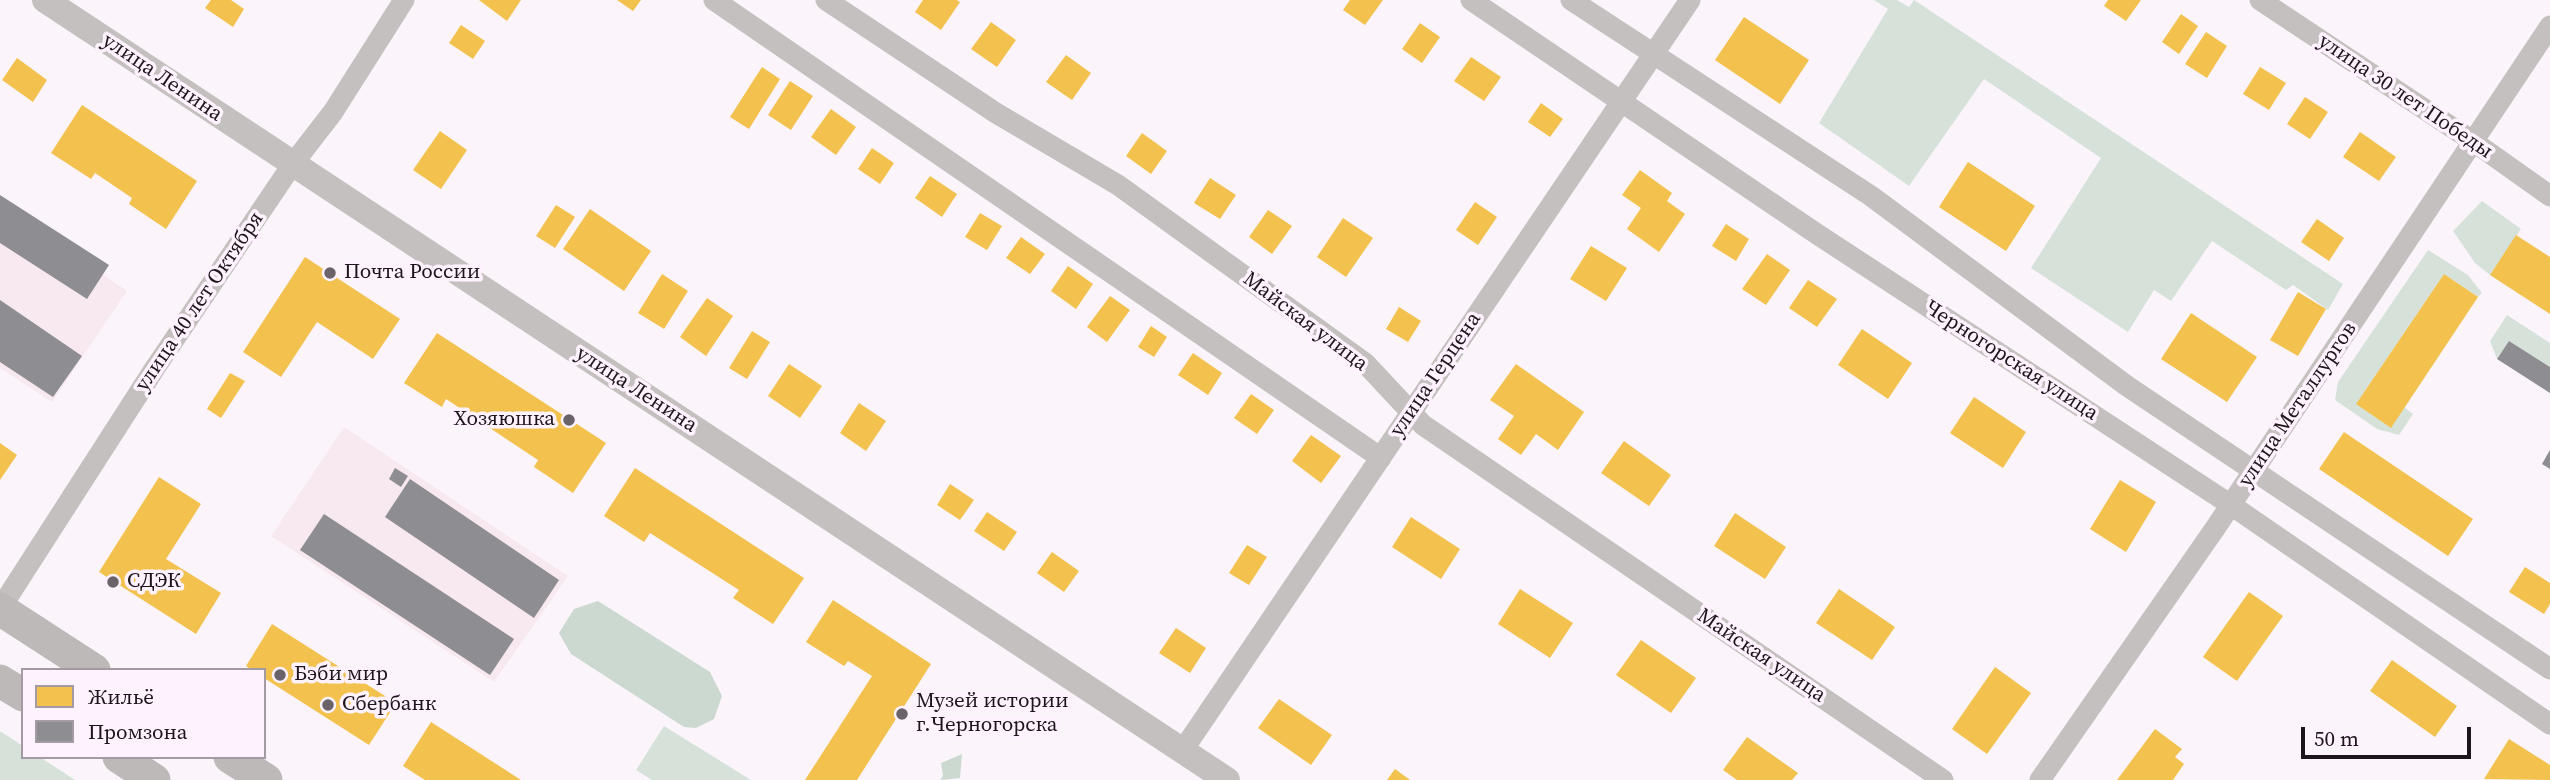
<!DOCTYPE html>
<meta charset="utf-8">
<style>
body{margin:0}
#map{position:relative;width:2550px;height:780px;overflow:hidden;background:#fbf5fb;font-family:"Source Serif 4",serif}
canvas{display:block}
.legend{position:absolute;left:21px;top:668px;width:245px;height:91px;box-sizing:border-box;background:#fef2fe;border:2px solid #a49aa4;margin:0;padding:9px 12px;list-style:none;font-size:21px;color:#1c151c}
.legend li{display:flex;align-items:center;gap:14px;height:35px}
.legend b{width:35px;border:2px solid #a49aa4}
.scale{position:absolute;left:2301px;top:727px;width:170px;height:32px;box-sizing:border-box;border:4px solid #1c151c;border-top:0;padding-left:9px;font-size:21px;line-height:24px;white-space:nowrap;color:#1c151c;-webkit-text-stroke:5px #fef2fe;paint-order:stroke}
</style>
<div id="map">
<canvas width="2550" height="780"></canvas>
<ul class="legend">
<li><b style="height:19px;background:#f2c14e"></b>Жильё</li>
<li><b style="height:19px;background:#8d8d92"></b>Промзона</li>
</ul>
<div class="scale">50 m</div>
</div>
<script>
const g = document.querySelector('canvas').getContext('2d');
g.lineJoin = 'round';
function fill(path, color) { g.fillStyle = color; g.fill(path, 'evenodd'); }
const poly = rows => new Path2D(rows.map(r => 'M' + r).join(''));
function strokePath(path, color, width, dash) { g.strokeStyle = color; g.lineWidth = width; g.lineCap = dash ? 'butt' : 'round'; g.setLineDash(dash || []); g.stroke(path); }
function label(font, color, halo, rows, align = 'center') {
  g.font = font + ' "Source Serif 4",serif'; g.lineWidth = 7; g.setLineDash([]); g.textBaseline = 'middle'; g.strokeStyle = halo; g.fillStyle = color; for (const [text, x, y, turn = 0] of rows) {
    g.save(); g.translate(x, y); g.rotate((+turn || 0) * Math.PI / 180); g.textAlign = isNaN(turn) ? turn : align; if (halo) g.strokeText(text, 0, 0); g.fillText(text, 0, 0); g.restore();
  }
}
fill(poly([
 [0,204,127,291,52,402,0,368],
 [344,427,568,576,494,682,271,536]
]), '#f8e8f0');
fill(poly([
 [1874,0,1897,0,1909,7,1914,0,2343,284,2328,310,2293,285,2286,290,2212,241,2171,301,2154,290,2128,332,2031,268,2101,158,1984,79,1909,186,1819,123,1888,9],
 [2482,201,2521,229,2490,275,2475,263,2453,231],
 [2428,250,2468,275,2482,293,2478,297,2444,274,2356,404,2390,427,2404,407,2413,414,2399,435,2377,429,2335,400,2338,382],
 [2507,315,2550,343,2550,367,2509,341,2497,359,2490,341],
 [664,726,751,780,652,780,636,770],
 [0,731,23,746,23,757,40,757,75,780,0,780]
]), '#d6e2d9');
fill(poly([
 [598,601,710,672,722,696,714,719,696,728,684,727,571,654,559,633,574,609],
 [962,754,960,778,940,780,943,776,941,763]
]), '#ccd9d0');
fill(poly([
 [211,0,231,0,244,9,233,27,205,8],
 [479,0,521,0,507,21],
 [617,0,641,0,633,11],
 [923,0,957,0,960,2,941,30,915,12],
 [1350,0,1383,0,1365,25,1343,10],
 [2108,0,2141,0,2126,21,2104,6],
 [2181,14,2198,26,2179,54,2162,42],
 [1744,17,1809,60,1780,104,1715,60],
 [991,22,1016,40,997,67,971,49],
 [1420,23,1440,37,1422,63,1402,49],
 [461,25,485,41,473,59,449,43],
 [2206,32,2227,46,2207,78,2185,64],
 [1066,55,1091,73,1072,100,1046,82],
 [1471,57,1501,77,1484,101,1454,81],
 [17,58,47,80,33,102,2,80],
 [762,67,780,79,749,129,730,117],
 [2260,67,2286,83,2269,110,2243,94],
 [790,81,813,96,791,130,768,115],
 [2305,97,2328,112,2310,139,2287,124],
 [1541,103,1563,119,1550,137,1528,122],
 [82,105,197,181,166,229,129,204,132,198,95,173,91,179,51,153],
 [831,109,856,127,836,155,811,137],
 [440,131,467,150,441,189,413,170],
 [2360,132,2396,157,2379,181,2343,157],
 [1142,133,1167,151,1151,174,1126,156],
 [872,148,894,163,880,184,858,169],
 [1968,162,2035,206,2006,251,1939,207],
 [1640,170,1672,193,1667,201,1685,214,1659,252,1627,229,1641,208,1622,195],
 [930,176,957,194,942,217,915,198],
 [1210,178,1236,195,1220,219,1194,203],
 [1475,202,1497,217,1478,245,1456,230],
 [556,205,575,217,555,248,536,236],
 [590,209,651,251,624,291,563,249],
 [1268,210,1292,226,1272,254,1249,237],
 [980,213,1002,226,987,250,965,237],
 [1343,218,1373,238,1346,277,1317,257],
 [2317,219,2344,238,2329,261,2301,242],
 [1726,224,1749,239,1736,261,1712,246],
 [2516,235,2550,257,2550,314,2490,275],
 [1021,237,1045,254,1030,274,1006,258],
 [1591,246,1627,268,1606,301,1570,279],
 [1767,254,1790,270,1766,305,1742,289],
 [305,257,400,319,373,359,317,322,281,377,243,352],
 [1068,266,1093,284,1076,309,1051,291],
 [662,274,688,291,664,329,638,313],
 [2444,274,2478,297,2391,428,2356,404],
 [1808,280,1837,299,1817,327,1789,308],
 [2298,292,2326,309,2298,356,2270,340],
 [1110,296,1130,310,1107,342,1087,327],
 [707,298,733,316,706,356,680,337],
 [1399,307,1421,321,1408,342,1386,329],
 [2191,313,2257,357,2227,402,2161,359],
 [1151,326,1167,337,1154,357,1138,347],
 [1862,329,1912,363,1888,399,1838,365],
 [752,331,770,342,747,379,729,368],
 [437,333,606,443,573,493,534,467,538,460,446,399,442,407,404,383],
 [1193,353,1222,373,1208,395,1178,375],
 [789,364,822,386,800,418,768,396],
 [1516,364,1584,412,1558,450,1536,434,1521,455,1498,439,1514,416,1490,400],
 [230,373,245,381,221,418,207,409],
 [1251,394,1274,410,1257,434,1234,418],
 [1974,397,2026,432,2003,468,1950,433],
 [859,403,886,421,866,451,840,433],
 [2344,432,2473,519,2448,556,2319,469],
 [1311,435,1341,456,1321,483,1292,461],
 [1624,441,1671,475,1649,506,1601,473],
 [0,443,17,455,0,480],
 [635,468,804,578,773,624,733,598,739,590,650,533,644,542,604,516],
 [159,477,201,504,166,559,221,593,196,634,99,572],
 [2120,480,2156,502,2126,552,2090,529],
 [950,484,974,500,960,520,937,505],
 [987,512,1017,532,1004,551,974,531],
 [1735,513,1786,547,1765,579,1714,546],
 [1411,517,1460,549,1441,579,1392,547],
 [1247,545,1267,557,1249,585,1229,573],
 [1052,552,1079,571,1064,592,1037,573],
 [2525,567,2550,583,2550,604,2544,614,2509,592],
 [1520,589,1573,623,1550,658,1498,624],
 [1839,589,1895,627,1872,660,1816,623],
 [2249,592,2283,616,2237,681,2203,657],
 [833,600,931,664,857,780,805,780,872,676,848,661,844,666,806,642],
 [272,624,396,703,369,745,264,678,264,670,252,670,246,666],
 [1176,628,1206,648,1190,673,1159,653],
 [1641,640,1696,678,1671,713,1616,675],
 [2392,660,2457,706,2435,737,2370,691],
 [1995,667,2031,693,1987,754,1952,729],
 [1279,699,1332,735,1311,765,1258,728],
 [431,722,521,780,425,780,403,766],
 [2155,729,2182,749,2175,757,2184,764,2173,780,2117,780],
 [1747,737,1798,773,1792,780,1737,780,1723,770],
 [2509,739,2550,765,2550,780,2484,779],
 [1395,769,1410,780,1387,780]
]), '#f2c14e');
fill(poly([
 [0,195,109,265,87,299,0,243],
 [0,300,82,356,53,397,0,362],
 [2509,341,2550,367,2550,393,2497,359],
 [2550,450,2550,469,2542,464],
 [395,468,408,476,401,487,389,479],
 [410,479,559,580,534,618,385,517],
 [324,514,514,639,490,675,300,550]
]), '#8d8d92');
strokePath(poly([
 [714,0,1381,458],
 [826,0,996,113,1118,185,1365,363,1423,425,1943,780],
 [1471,0,1817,234,2231,505,2550,724],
 [1571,0,1871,196,2127,386,2550,669],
 [2260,0,2474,142,2550,196],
 [0,609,155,368,292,165,333,112,404,0],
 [1183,750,1690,0],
 [2040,780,2216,527,2550,26]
]), '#c4c0bf', 21);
strokePath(poly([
 [45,0,1227,780]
]), '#c4c0bf', 26);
strokePath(poly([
 [0,609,94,670],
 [0,681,23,695],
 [119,757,154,780],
 [230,757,266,780]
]), '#bdb9b8', 33);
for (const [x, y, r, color] of [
 [330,273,7,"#6a636a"],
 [569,420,7,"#6a636a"],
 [113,582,7,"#6a636a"],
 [280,675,7,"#6a636a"],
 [328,705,7,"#6a636a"],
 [902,714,7,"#6a636a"]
]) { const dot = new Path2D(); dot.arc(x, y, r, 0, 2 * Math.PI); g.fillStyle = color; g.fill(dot); strokePath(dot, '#fef2fe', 2.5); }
label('21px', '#1c151c', '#fef2fe', [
 ["улица Ленина",162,78,34],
 ["улица 30 лет Победы",2405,97,34],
 ["улица 40 лет Октября",200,302,-56],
 ["Майская улица",1305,322,37],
 ["Черногорская улица",2011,361,33],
 ["улица Герцена",1436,375,-56],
 ["улица Ленина",636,390,33],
 ["улица Металлургов",2298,405,-56],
 ["Майская улица",1761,656,34]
]);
label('21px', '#1c151c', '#fef2fe', [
 ["Почта России",344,273],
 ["Хозяюшка",555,420,"right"],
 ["СДЭК",127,582],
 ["Бэби мир",294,675],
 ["Музей истории",916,702],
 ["г.Черногорска",916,726],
 ["Сбербанк",342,705]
], 'left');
</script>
